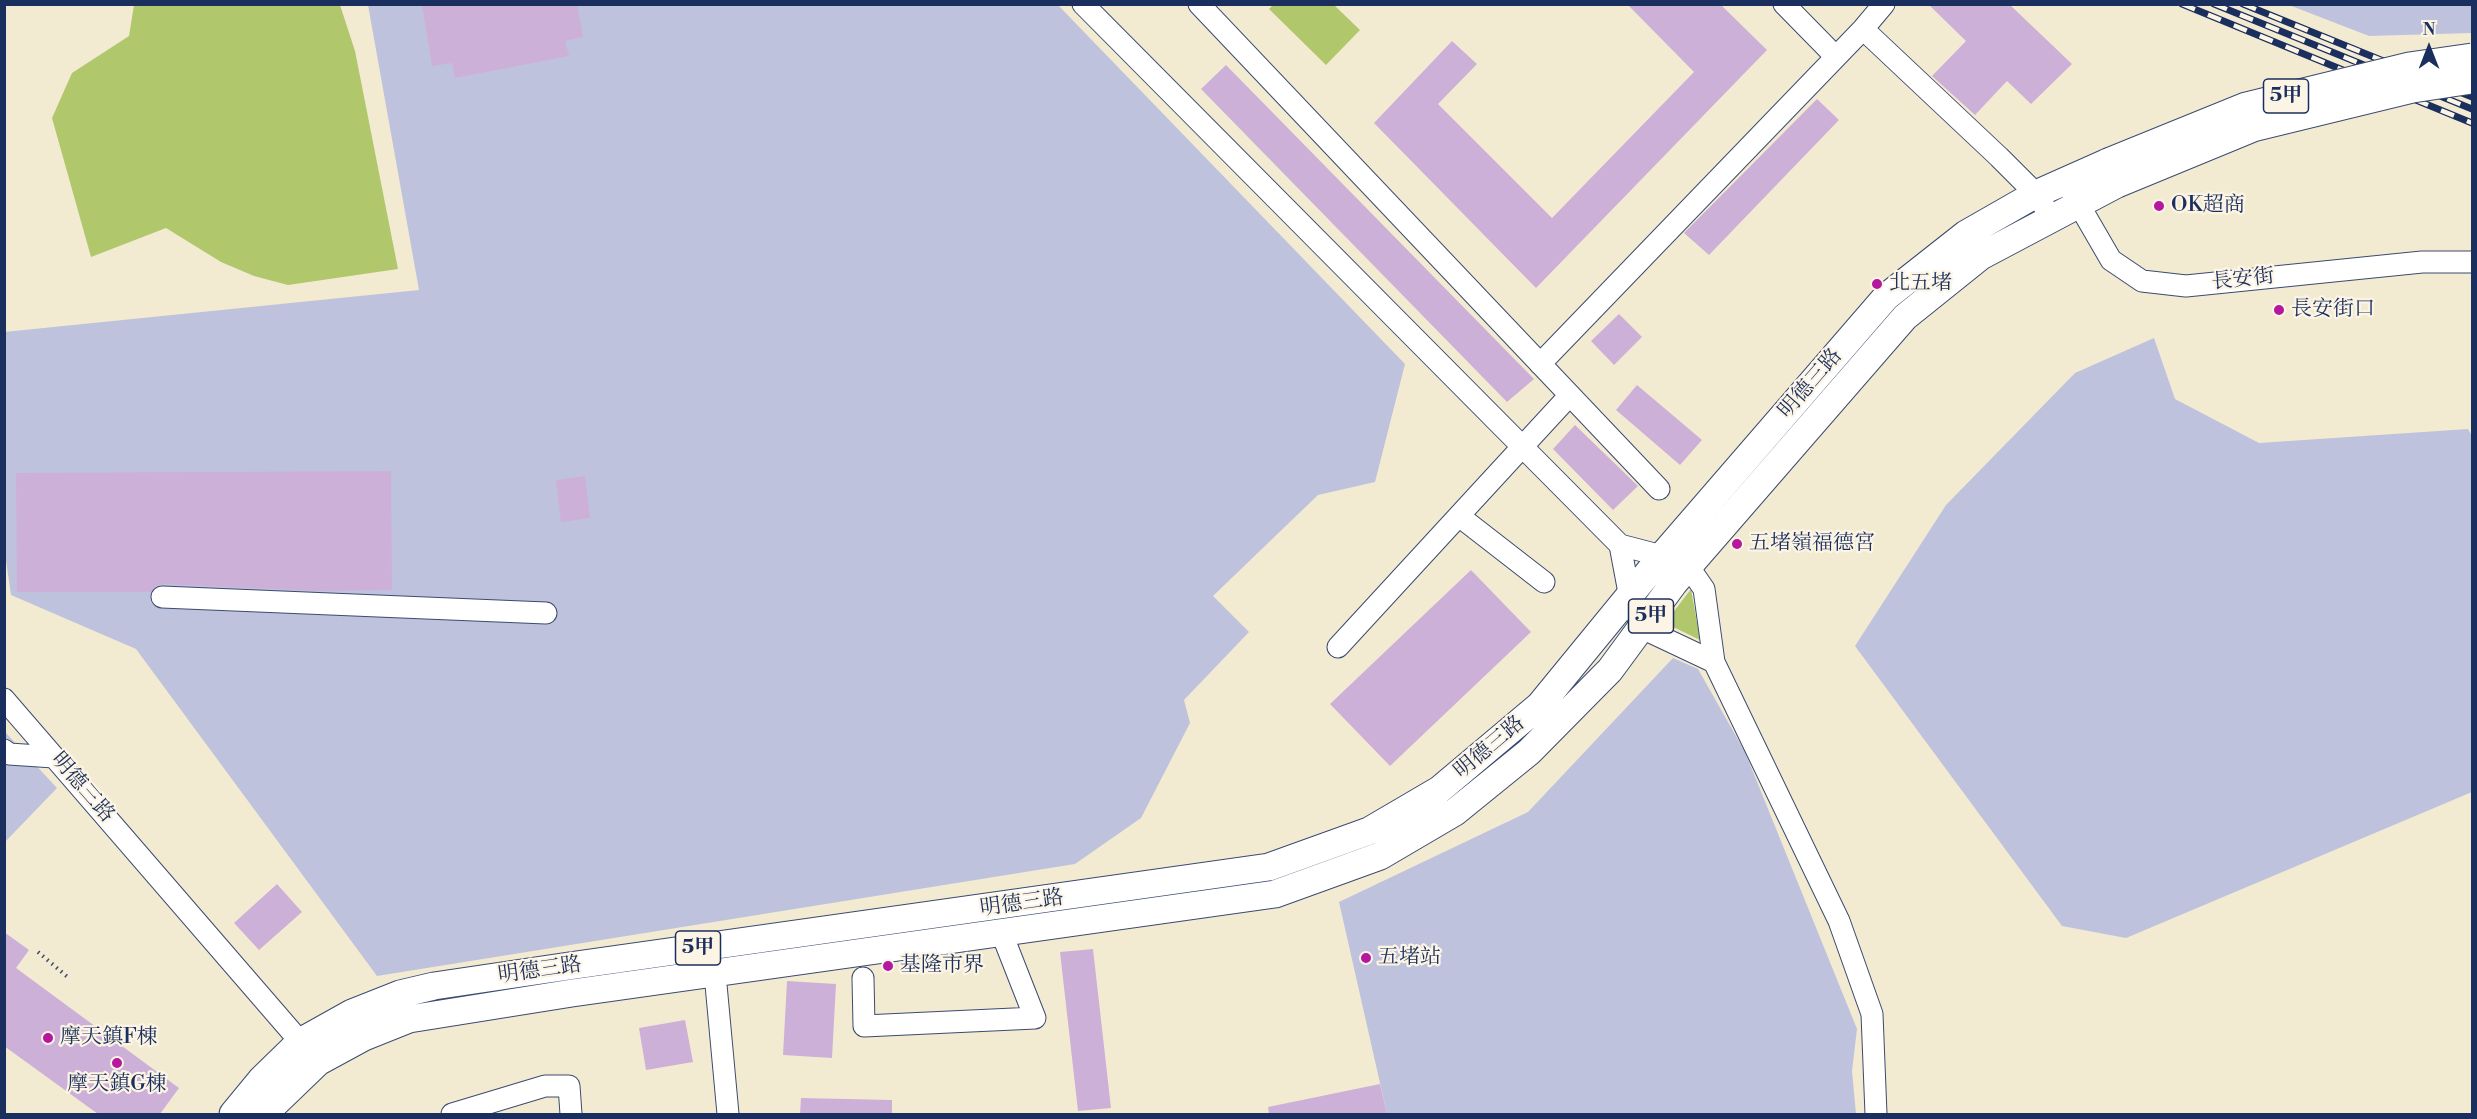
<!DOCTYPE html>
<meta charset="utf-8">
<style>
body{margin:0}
#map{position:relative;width:2477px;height:1119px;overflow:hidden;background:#f2ebd2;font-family:"Libre Bodoni",serif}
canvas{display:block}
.frame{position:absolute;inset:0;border:6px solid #1b2f5e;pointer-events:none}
.north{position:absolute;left:2399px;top:18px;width:60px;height:60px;-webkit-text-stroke:4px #fcf5e5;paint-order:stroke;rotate:0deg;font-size:16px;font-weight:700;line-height:24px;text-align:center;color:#1b2f5e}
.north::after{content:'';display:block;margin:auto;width:21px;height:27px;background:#1b2f5e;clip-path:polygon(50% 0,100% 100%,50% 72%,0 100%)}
</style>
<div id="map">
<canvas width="2477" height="1119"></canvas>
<div class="frame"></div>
<div class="north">N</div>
</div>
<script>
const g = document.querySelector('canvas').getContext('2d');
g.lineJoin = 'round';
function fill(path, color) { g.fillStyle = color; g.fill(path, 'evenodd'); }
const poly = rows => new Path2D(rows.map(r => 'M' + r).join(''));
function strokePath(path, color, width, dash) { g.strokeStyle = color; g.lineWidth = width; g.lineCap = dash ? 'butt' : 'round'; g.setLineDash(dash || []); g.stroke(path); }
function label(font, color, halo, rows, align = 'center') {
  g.font = font + ' "Libre Bodoni","Noto Serif TC",serif'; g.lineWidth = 4.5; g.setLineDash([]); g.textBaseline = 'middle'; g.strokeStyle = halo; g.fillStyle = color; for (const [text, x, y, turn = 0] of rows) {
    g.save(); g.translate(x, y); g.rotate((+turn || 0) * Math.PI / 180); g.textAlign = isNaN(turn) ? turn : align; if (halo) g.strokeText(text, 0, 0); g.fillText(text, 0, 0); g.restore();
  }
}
fill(poly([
 [1057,4,1405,364,1375,482,1318,495,1213,596,1249,632,1184,700,1190,723,1141,818,1075,864,377,976,136,649,11,595,4,547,4,332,419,290,368,5],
 [2289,5,2472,5,2472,33,2369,36],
 [2154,338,2175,399,2259,443,2468,429,2472,436,2472,792,2126,938,2062,926,1855,646,1946,505,2075,373],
 [1673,658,1698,669,1745,752,1857,1029,1852,1071,1856,1114,1387,1114,1339,902,1528,812],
 [5,732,57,788,5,842]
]), '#bfc2dd');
fill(poly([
 [1274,4,1334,5,1360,30,1326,65,1269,9],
 [134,5,340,5,355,51,398,269,288,285,254,276,221,262,166,228,91,257,52,118,72,73,129,36],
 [1691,589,1700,640,1665,623]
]), '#b1c76c');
fill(poly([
 [422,4,577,4,583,37,565,41,569,56,455,78,452,63,432,66],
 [1627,4,1720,4,1767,50,1536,288,1374,123,1452,41,1477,64,1438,104,1552,218,1694,72],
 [1928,4,2009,4,2072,64,2031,104,2007,81,1975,115,1932,76,1966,41],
 [1226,65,1534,379,1507,402,1201,89],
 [1817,99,1839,120,1709,255,1684,233],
 [1619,314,1642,337,1614,365,1591,341],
 [1637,385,1702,440,1680,465,1616,410],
 [1575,425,1638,486,1613,510,1553,449],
 [391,471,392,590,319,591,163,584,156,586,151,592,17,592,16,473],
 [585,476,590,518,561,522,556,480],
 [1471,570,1531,632,1390,766,1330,704],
 [277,884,302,912,259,950,234,923],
 [4,932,29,950,16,968,179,1088,160,1114,98,1114,4,1046],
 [1093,949,1111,1108,1078,1111,1060,952],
 [787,981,836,984,832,1058,783,1055],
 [685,1020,693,1062,646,1070,639,1028],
 [1380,1084,1387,1114,1269,1114,1268,1107],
 [801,1098,892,1100,892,1114,800,1114]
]), '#cdb0d8');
const minor = poly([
 [1083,4,1620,545,1662,556,1688,566,1704,589,1714,662,1839,921,1872,1014,1876,1114],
 [1199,4,1659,489],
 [1784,4,1836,57],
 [1863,29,1999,157,2036,194,2051,217],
 [2071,191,2111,260,2142,281,2186,286,2422,262,2472,262],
 [1540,364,1863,29,1884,4],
 [1459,516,1544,582],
 [1620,545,1630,598,1642,628,1714,662],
 [162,597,546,613],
 [1338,647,1570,395],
 [4,699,310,1053],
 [4,750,9,754,54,757],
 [715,974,728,1114],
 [863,978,864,1026,1035,1018,1002,934],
 [452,1114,545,1086,569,1086,571,1114]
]);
const major = poly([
 [233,1114,261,1080,300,1042,352,1013,400,994,434,986,569,966,1269,867,1369,831,1439,790,1540,705,1662,556,1886,297,1966,234,2036,194,2108,162],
 [264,1114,318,1062,364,1037,409,1019,572,993,1275,894,1380,856,1455,812,1529,752,1610,670,1674,583,1905,317,1981,256,2117,184]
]);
strokePath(minor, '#3b4b6f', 23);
strokePath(major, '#3b4b6f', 29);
strokePath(poly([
 [38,952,70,979]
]), '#3b4b6f', 4, [1.5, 4.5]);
strokePath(minor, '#fff', 21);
strokePath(major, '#fff', 27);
const rail = poly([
 [2182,4,2472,123],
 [2214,4,2472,109],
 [2243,4,2472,97]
]);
strokePath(rail, '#1b2f5e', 7);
strokePath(rail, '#fcf5e5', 4.5, [14]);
const majorBridge = poly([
 [2108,162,2246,106,2409,66,2472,57],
 [2117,184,2253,128,2413,89,2472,80]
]);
strokePath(majorBridge, '#3b4b6f', 29, []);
strokePath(majorBridge, '#fff', 27);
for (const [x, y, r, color] of [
 [2159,206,6,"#b5179e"],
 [1877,284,6,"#b5179e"],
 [2279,310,6,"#b5179e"],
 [1737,544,6,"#b5179e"],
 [1366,958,6,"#b5179e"],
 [888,966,6,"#b5179e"],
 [48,1038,6,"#b5179e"],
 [117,1063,6,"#b5179e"]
]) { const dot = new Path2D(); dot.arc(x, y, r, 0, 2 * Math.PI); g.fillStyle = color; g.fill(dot); strokePath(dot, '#fcf5e5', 2); }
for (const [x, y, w] of [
 [2286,96,45],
 [1651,616,45],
 [698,948,45]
]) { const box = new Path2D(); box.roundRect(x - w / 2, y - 17, w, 34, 4.5); g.fillStyle = '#fcf5e5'; g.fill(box); strokePath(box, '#1b2f5e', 1.5); }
label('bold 20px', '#1b2f5e', null, [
 ["5甲",2286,96],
 ["5甲",1651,616],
 ["5甲",698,948]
]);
label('21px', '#1b2f5e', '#fcf5e5', [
 ["OK超商",2171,206],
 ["北五堵",1889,284],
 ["長安街口",2291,310],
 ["五堵嶺福德宮",1749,544],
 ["五堵站",1378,958],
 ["基隆市界",900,966],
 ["摩天鎮F棟",60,1038],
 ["摩天鎮G棟",117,1085,"center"]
], 'left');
label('21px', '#1b2f5e', '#fcf5e5', [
 ["長安街",2243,280,-6],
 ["明德三路",1811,384,-49],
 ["明德三路",1490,748,-40],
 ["明德三路",82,788,49],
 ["明德三路",1022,904,-8],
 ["明德三路",540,971,-8]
]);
</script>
